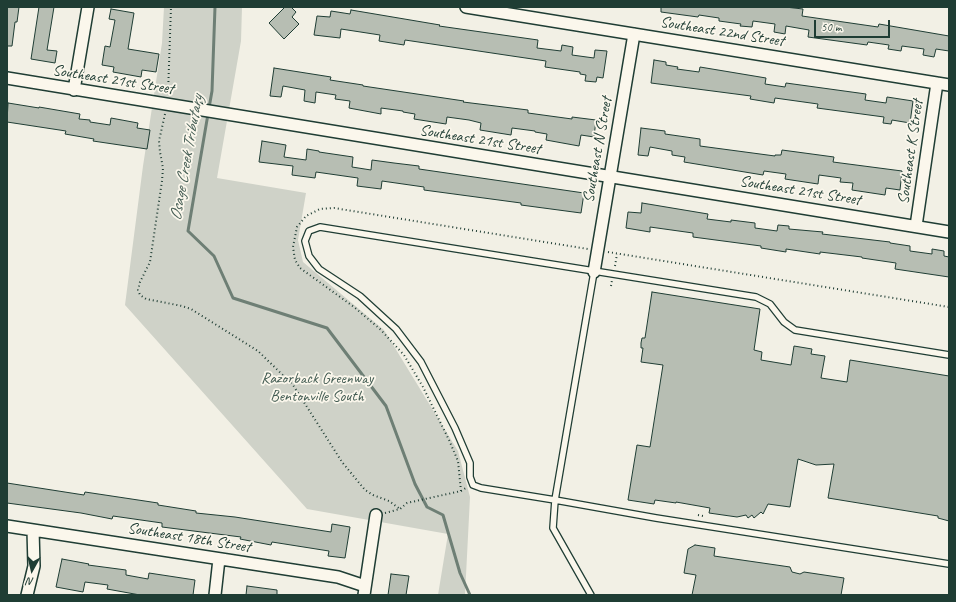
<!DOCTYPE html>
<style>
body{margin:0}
#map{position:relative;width:956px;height:602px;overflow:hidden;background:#f2f0e5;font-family:Caveat,sans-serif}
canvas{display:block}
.frame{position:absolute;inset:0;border:8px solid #1f3d34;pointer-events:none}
.north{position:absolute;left:12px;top:550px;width:40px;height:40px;-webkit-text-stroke:3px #fbf7ec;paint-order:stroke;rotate:188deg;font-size:11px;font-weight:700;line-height:16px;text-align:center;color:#1f3d34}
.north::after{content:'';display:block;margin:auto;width:14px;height:18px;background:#1f3d34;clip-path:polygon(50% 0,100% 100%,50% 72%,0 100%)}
.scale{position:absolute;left:814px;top:20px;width:76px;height:18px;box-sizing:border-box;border:2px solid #1f3d34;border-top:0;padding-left:5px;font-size:12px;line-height:14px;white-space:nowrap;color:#1f3d34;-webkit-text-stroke:3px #fbf7ec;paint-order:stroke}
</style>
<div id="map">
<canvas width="956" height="602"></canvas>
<div class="frame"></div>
<div class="north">N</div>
<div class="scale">50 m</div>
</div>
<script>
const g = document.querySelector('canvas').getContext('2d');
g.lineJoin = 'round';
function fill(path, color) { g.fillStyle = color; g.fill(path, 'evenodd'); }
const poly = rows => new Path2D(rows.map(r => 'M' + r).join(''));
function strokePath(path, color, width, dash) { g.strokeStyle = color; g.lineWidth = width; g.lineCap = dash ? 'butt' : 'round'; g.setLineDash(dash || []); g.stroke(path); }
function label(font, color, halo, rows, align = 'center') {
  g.font = font + ' Caveat,sans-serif'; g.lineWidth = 3.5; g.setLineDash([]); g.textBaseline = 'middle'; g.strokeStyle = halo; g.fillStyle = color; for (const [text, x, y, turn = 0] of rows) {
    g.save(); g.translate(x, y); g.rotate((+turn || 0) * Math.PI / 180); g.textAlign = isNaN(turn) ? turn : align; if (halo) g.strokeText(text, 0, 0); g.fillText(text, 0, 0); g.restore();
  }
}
fill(poly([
 [164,7,242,7,241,41,217,178,306,193,298,240,303,262,384,330,458,451,470,497,465,595,438,595,448,534,307,509,125,305,143,166,162,43]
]), '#cfd2c8');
strokePath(poly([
 [209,108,212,91,215,7],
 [208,114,188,231,214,256,233,298,327,328,386,406,415,484,427,507,443,515,460,573,470,595]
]), '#6e7f75', 3);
const building = poly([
 [7,7,19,7,17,22,15,22,12,46,7,46,7,7],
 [39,7,54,7,47,50,57,51,55,63,31,59,39,7],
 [285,7,291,7,296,12,292,17,299,24,284,39,269,23,285,7],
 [661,7,785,7,803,9,802,16,878,27,879,24,949,36,949,51,936,49,934,57,923,55,924,49,902,46,901,51,888,49,889,45,868,42,867,45,808,37,809,30,786,26,785,34,774,32,775,24,753,21,752,27,740,26,741,24,719,21,719,18,699,15,698,17,661,12,661,7],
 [111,9,134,13,128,49,159,54,156,72,142,70,141,77,113,72,114,67,102,65,105,46,110,47,115,20,109,19,111,9],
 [351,10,440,25,439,26,538,40,537,48,561,51,562,45,573,47,572,55,594,58,595,50,607,51,603,78,597,77,596,82,585,81,586,75,580,74,580,72,545,67,546,61,512,56,405,40,404,45,379,41,380,35,341,29,340,38,314,35,317,16,330,17,331,11,350,14,351,10],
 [654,60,666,62,666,65,678,67,677,69,699,72,700,67,766,78,765,84,785,87,786,83,866,94,865,100,886,103,887,97,913,101,910,123,892,120,891,124,883,123,884,117,817,108,818,104,775,98,774,103,750,99,751,96,651,83,654,60],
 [274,68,331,77,330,80,363,85,363,86,464,101,463,102,528,110,528,113,572,119,572,117,596,120,594,137,581,135,579,146,546,140,547,134,535,132,535,131,512,128,511,135,480,130,481,123,469,120,447,117,446,124,414,119,415,114,403,112,403,111,381,108,381,114,349,108,350,101,335,99,336,95,316,92,315,103,304,101,305,90,283,86,281,97,270,96,274,68],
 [8,103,39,108,39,107,80,114,79,119,90,120,90,122,110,125,111,118,138,123,137,128,150,130,147,149,93,141,94,139,65,134,66,131,7,122,8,103],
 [641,128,665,131,665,134,700,139,700,146,775,156,775,155,781,155,782,150,834,157,833,162,902,171,900,190,886,188,885,195,852,190,853,183,840,182,841,178,819,175,818,184,785,179,786,174,764,171,763,175,684,162,685,157,672,155,672,151,650,147,648,156,638,155,641,128],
 [262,141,286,145,284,157,306,160,307,149,319,151,319,152,353,157,352,167,371,170,372,160,394,163,419,166,419,169,584,193,581,213,521,205,521,203,424,190,424,187,382,181,381,189,357,186,358,178,316,172,315,178,292,175,293,166,259,162,262,141],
 [642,203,708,214,707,219,731,222,731,220,755,223,755,228,777,231,778,225,789,226,789,229,823,232,822,234,890,242,890,243,910,246,910,251,932,254,932,249,944,251,944,256,949,257,949,277,895,269,896,263,862,258,862,257,820,252,820,254,786,249,786,252,761,248,761,246,693,237,693,233,650,227,650,232,626,228,628,212,641,213,642,203],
 [652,292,760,309,754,350,762,352,761,360,791,365,794,346,812,349,811,354,825,356,821,378,847,382,850,360,949,376,949,521,938,518,938,516,828,498,834,464,816,465,798,459,790,507,768,504,763,514,761,512,754,518,752,515,748,518,746,515,737,517,709,513,710,508,676,502,676,503,655,500,654,504,628,500,637,445,650,447,663,365,641,362,643,348,641,348,641,343,642,338,645,338,652,292],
 [7,483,84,495,85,492,158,503,158,505,196,511,196,513,235,517,331,532,332,524,350,527,345,558,328,556,329,551,272,542,271,545,240,539,241,537,162,527,162,523,113,516,112,519,81,513,7,503,7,483],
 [695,545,715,548,714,556,790,567,792,572,800,574,804,572,844,578,841,595,692,595,696,575,684,573,688,549,695,545],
 [62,559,89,564,88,565,126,570,126,575,148,579,149,573,195,580,193,595,140,595,107,589,108,585,85,582,83,592,56,587,62,559],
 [391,574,409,576,406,595,388,595,391,574],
 [247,586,277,590,277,595,246,595,247,586]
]);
fill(building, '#b7beb3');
strokePath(building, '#1f3d34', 1);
const lane = poly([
 [949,355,795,330,784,322,770,304,756,297,320,227,309,231,305,241,309,256,319,269,360,296,396,329,421,362,455,428,470,463,470,477,473,485,481,488,555,500,656,518,949,564],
 [591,595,553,528,555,500,594,272]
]);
const street = poly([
 [466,7,949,85],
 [7,78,949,232],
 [74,90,88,7],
 [916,226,937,83],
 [594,272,634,34],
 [7,526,338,577,365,586],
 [27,595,34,566,33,530],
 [215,595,219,559],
 [364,595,376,515]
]);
strokePath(lane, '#1f3d34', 8);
strokePath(street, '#1f3d34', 14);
strokePath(poly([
 [168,94,171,7],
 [165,114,159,141,160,152,163,168,162,181,150,262,140,282,138,290,140,295,146,299,182,306,191,309,258,351,293,385,342,462,365,490,373,495,389,501,400,509],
 [608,252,949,307],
 [615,266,617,254],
 [611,286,612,280],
 [461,491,458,461,449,440,423,387,404,355,380,329,354,307,300,268,295,260,293,247,297,227,306,216,320,209,334,208,588,249],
 [385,513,400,509,407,503,461,491,466,488],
 [698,515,703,516]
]), '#1f3d34', 2, [1, 3]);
strokePath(lane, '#fbf7ec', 5.5);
strokePath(street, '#fbf7ec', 11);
label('16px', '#1f3d34', '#fbf7ec', [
 ["Southeast 22nd Street",722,32,9],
 ["Southeast 21st Street",113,80,9],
 ["Southeast 21st Street",480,140,9],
 ["Southeast N Street",598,150,-80],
 ["Southeast K Street",911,152,-82],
 ["Southeast 21st Street",800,191,9],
 ["Southeast 18th Street",189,538,9]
]);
label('16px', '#425b52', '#fbf7ec', [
 ["Razorback Greenway",317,379],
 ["Bentonville South",317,397]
]);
label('italic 17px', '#465e55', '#fbf7ec', [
 ["Osage Creek Tributary",187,158,-80]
]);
</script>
